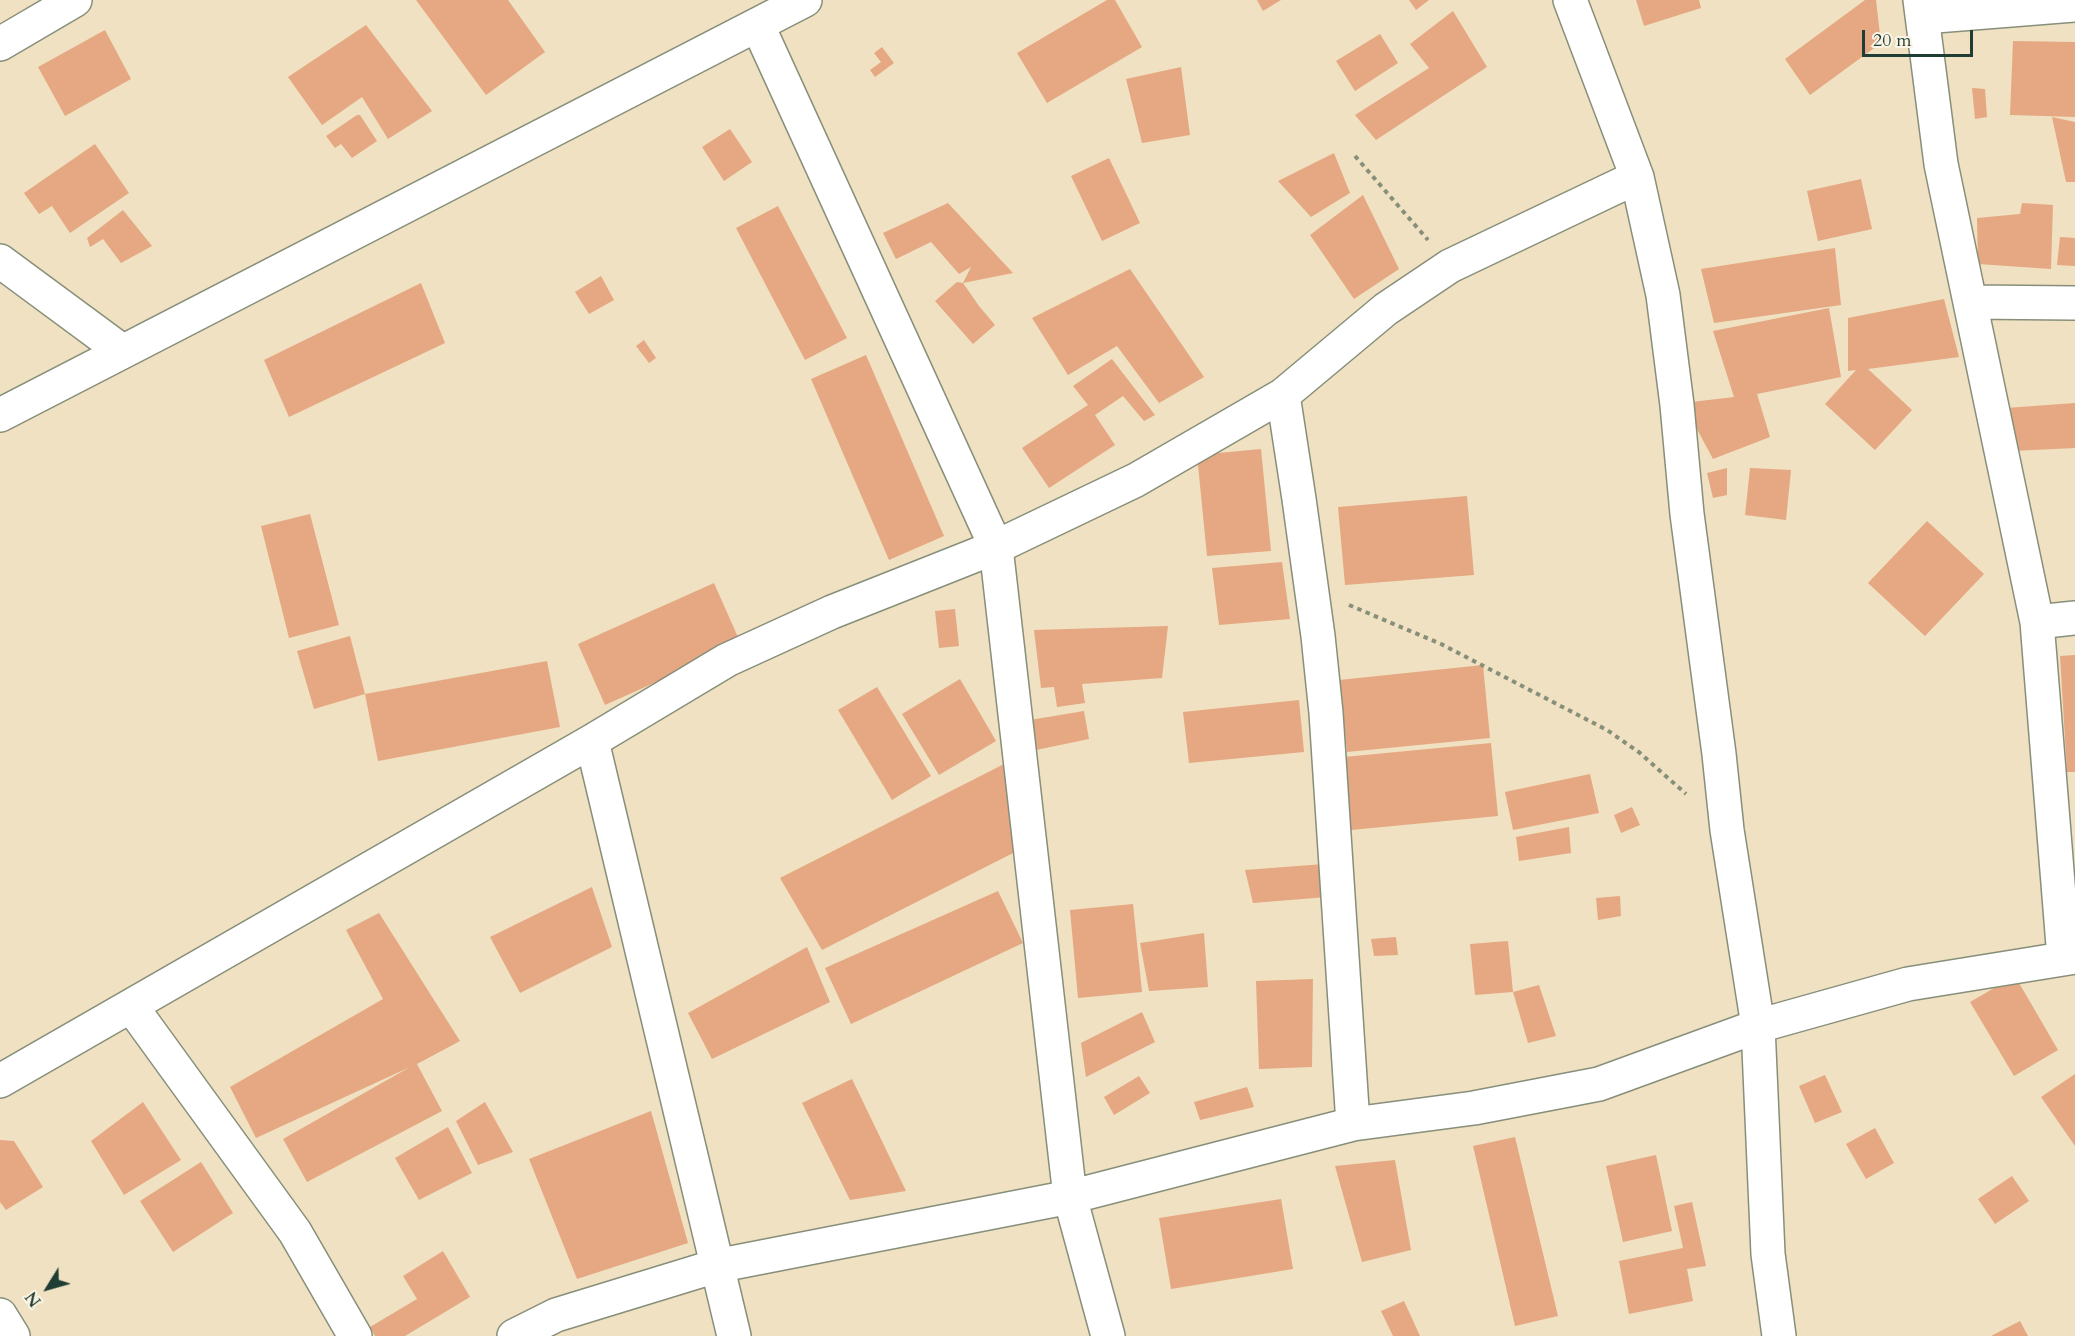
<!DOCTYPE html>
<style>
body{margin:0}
#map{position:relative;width:2075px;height:1336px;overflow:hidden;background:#efe1c1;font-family:Cardo,serif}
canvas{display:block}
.north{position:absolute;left:18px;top:1258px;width:60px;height:60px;-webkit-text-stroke:4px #fcf5e5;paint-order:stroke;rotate:233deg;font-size:16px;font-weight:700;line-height:24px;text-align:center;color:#1f3d34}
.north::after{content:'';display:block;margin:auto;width:21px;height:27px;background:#1f3d34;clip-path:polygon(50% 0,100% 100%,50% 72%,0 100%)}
.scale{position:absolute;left:1862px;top:30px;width:111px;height:27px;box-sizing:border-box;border:3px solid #1f3d34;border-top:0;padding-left:8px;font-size:18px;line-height:21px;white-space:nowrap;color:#1f3d34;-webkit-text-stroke:4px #fcf5e5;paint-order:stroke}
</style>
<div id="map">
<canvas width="2075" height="1336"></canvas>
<div class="north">N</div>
<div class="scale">20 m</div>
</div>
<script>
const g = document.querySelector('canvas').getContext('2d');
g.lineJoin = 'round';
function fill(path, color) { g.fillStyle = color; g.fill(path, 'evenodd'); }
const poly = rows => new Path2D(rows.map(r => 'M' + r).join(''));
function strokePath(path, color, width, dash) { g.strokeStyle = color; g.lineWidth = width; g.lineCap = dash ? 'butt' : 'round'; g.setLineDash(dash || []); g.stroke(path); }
fill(poly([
 [416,0,508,0,545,52,486,95],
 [1107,0,1115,0,1142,47,1047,103,1017,53],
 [1257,0,1281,0,1263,11],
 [1409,0,1429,0,1416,10],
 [1636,0,1699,0,1701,8,1644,26],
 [1865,0,1876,0,1881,43,1810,95,1785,59],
 [1453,11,1487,67,1376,140,1355,115,1429,68,1410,44],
 [366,25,432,111,388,139,362,97,322,125,288,77],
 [105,30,131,79,65,116,38,67],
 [1380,34,1398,63,1355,91,1336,61],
 [2013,41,2075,42,2075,117,2010,115],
 [882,47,894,63,875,77,870,70,881,62,874,53],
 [1181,67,1190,135,1142,143,1126,79],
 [1972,88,1985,89,1987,117,1975,119],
 [357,115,360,115,377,141,352,158,341,144,335,148,326,136],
 [2052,117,2075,122,2075,182,2066,182],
 [730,129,752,162,724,181,702,147],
 [95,144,129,193,70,233,52,206,39,214,24,193],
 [1334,153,1350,193,1311,217,1278,181],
 [1109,158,1140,223,1102,241,1071,176],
 [1861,179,1872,229,1818,241,1807,191],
 [1363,195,1399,269,1354,299,1310,235],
 [948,203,1013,273,963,283,971,267,959,274,931,242,896,259,883,233],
 [2022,203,2053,205,2051,269,1978,264,1977,218,2020,214],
 [778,206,847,338,805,360,736,228],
 [123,210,152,246,121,263,103,239,90,247,87,238],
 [2060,237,2075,238,2075,266,2057,265],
 [1835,248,1841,305,1714,323,1701,269],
 [1130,269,1204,377,1159,403,1117,346,1068,375,1032,318],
 [601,276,614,300,589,314,575,292],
 [957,282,963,283,979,306,995,325,973,344,935,301],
 [421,283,445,343,289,417,264,360],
 [1944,299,1959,357,1868,369,1912,410,1875,450,1825,404,1856,370,1848,371,1848,318],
 [1829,308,1841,377,1757,394,1770,437,1713,459,1683,403,1734,397,1713,331],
 [644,340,656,358,649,363,636,346],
 [866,355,944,536,889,560,811,379],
 [1112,359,1155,415,1144,421,1123,396,1095,415,1115,445,1049,488,1022,448,1088,405,1073,386],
 [2075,403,2075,448,2012,451,2006,408],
 [1261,449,1271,551,1207,556,1197,455],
 [1727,468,1727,495,1713,498,1707,473],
 [1750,468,1791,470,1786,520,1745,515],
 [1467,496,1474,575,1345,585,1338,507],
 [310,514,339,625,289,638,261,526],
 [1927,521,1984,574,1925,636,1868,583],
 [1282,562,1290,619,1219,625,1212,568],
 [714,583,741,644,605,705,578,644],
 [955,609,959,646,939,648,935,611],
 [1168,626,1162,678,1082,684,1085,703,1057,707,1054,687,1041,688,1034,630],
 [350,636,365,694,314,709,297,651],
 [2075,655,2075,772,2067,772,2060,656],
 [547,661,560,727,378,761,365,694],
 [1483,665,1490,738,1347,752,1339,680],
 [960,679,996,741,939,775,902,714],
 [877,687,931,776,892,800,838,710],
 [1299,700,1304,752,1189,763,1183,712],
 [1084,711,1089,739,1036,750,1030,720],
 [1491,743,1498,816,1351,830,1344,757],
 [1006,763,1017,851,822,950,780,878],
 [1590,774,1599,813,1513,830,1505,792],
 [1632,807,1640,825,1621,833,1614,815],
 [1569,827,1571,853,1519,861,1516,837],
 [1324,864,1327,897,1253,903,1245,870],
 [592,887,612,947,520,993,490,937],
 [998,891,1023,943,851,1024,825,968],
 [1620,896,1621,916,1598,920,1596,898],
 [1133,904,1142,992,1078,998,1070,910],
 [379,913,460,1041,417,1064,442,1111,307,1182,283,1139,410,1067,256,1138,230,1087,383,999,346,930],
 [1204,933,1208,987,1149,991,1140,943],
 [1396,937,1398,955,1374,956,1371,939],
 [1508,941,1513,992,1475,995,1470,944],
 [807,947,830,1002,712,1059,688,1013],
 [2015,976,2058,1050,2014,1076,1970,1002],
 [1313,979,1312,1067,1259,1069,1256,981],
 [1539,985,1556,1036,1528,1043,1513,992],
 [1142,1012,1155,1042,1086,1077,1081,1043],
 [2075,1074,2075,1146,2041,1097],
 [1825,1075,1842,1112,1815,1123,1799,1086],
 [1139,1076,1150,1093,1114,1115,1104,1097],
 [852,1079,906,1191,850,1200,802,1103],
 [1247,1087,1254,1107,1200,1120,1194,1102],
 [143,1102,181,1160,124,1195,91,1141],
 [485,1102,513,1152,478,1165,456,1121],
 [651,1111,688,1243,577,1279,529,1159],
 [448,1127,472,1173,419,1200,395,1158],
 [1875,1128,1894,1163,1866,1179,1846,1144],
 [1515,1137,1558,1316,1515,1326,1473,1146],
 [0,1140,14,1141,43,1187,6,1210,0,1202],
 [1656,1155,1672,1231,1623,1242,1606,1166],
 [1395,1160,1411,1250,1362,1262,1335,1166],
 [201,1162,233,1213,173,1252,140,1201],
 [2012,1176,2029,1201,1995,1224,1978,1199],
 [1281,1199,1293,1269,1171,1289,1159,1218],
 [1692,1202,1706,1266,1687,1269,1693,1301,1629,1314,1619,1261,1683,1248,1674,1206],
 [443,1251,470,1297,405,1336,375,1336,370,1327,417,1299,403,1276],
 [1404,1301,1420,1336,1393,1336,1381,1311],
 [2020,1321,2028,1336,1991,1336]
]), '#e5a882');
const minor = poly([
 [1570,0,1637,177,1663,295,1677,405,1687,514,1719,754,1727,830,1758,1026,1768,1254,1779,1336],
 [1920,0,1941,164,2037,622,2064,958],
 [1923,17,2075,5],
 [758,26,996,547,1070,1197,1108,1336],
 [0,44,75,0],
 [0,261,122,351],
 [1970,302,2075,303],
 [1283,395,1299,499,1318,636,1326,713,1353,1124],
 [0,415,805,0],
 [2037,622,2075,618],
 [592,741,734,1336],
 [131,1006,295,1232,355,1336],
 [0,1081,592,741,727,660,832,612,996,547,1136,480,1283,395,1386,309,1450,266,1637,177],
 [0,1315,13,1336],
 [514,1336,556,1315,716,1266,1070,1197,1353,1124,1474,1108,1599,1084,1758,1026,1908,984,2075,957]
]);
strokePath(minor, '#878f7a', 36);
strokePath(poly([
 [1355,156,1428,240],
 [1349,605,1441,644,1607,730,1640,753,1686,794]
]), '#878f7a', 4, [4.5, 4.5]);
strokePath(minor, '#fff', 33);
</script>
